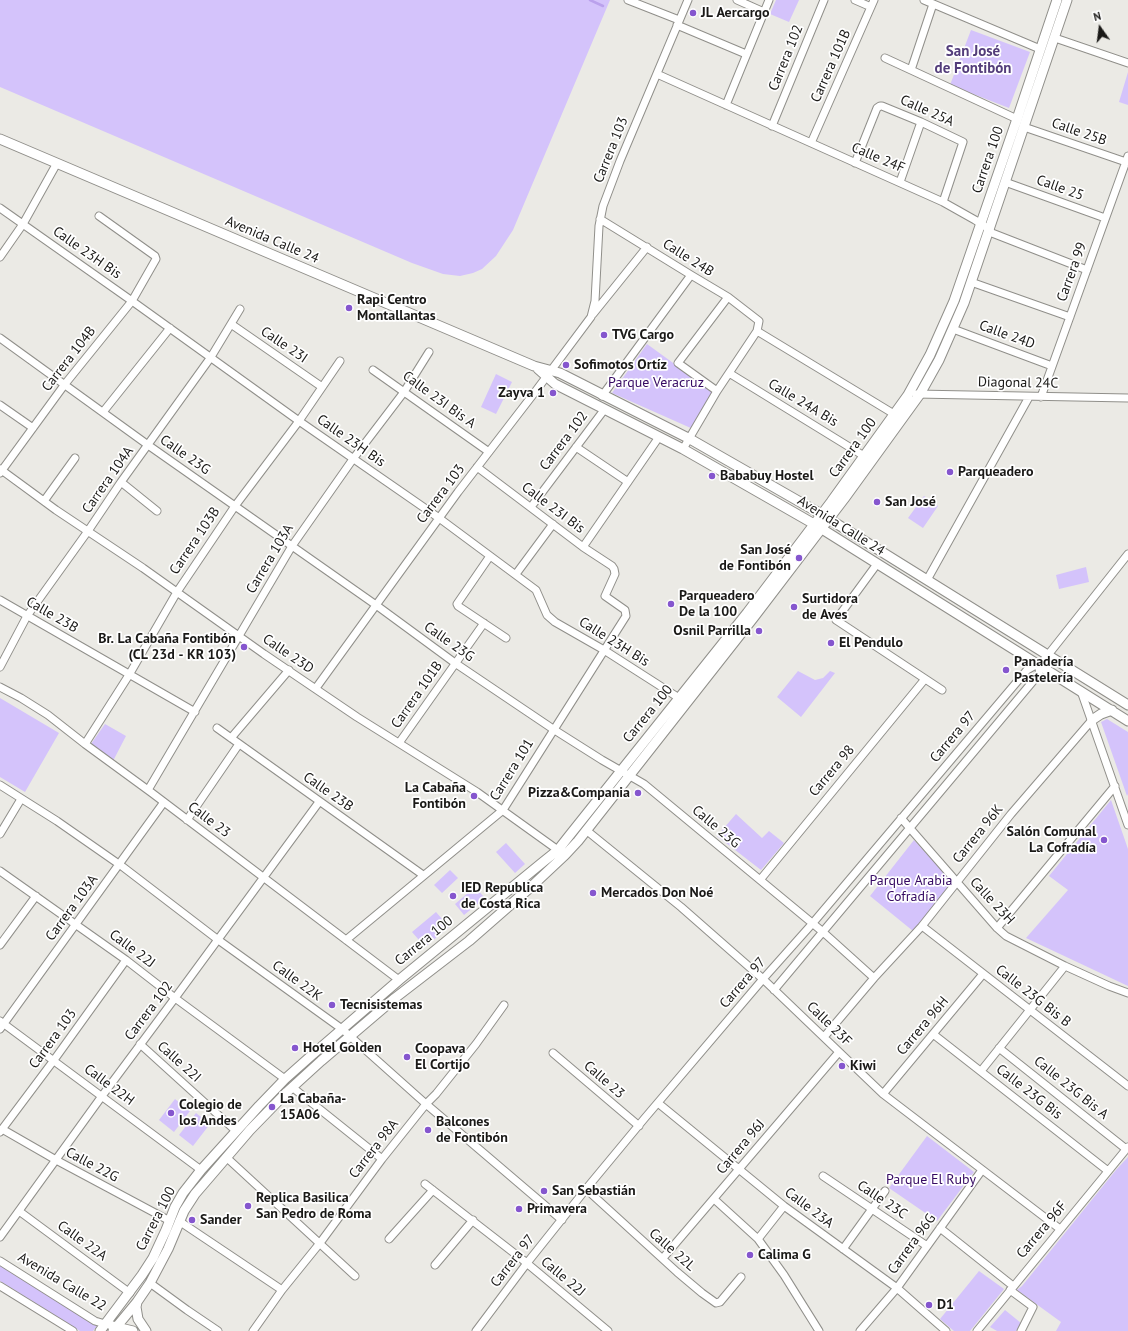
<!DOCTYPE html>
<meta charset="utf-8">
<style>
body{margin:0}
#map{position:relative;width:1128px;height:1331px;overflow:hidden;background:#ebeae5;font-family:"PT Sans",sans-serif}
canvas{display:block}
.north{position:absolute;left:1080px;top:8px;width:40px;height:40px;-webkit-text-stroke:3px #fff;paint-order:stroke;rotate:346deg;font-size:11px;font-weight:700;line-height:16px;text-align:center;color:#1a1917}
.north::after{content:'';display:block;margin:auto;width:14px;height:18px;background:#1a1917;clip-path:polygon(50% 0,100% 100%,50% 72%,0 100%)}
</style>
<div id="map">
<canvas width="1128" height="1331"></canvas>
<div class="north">N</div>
</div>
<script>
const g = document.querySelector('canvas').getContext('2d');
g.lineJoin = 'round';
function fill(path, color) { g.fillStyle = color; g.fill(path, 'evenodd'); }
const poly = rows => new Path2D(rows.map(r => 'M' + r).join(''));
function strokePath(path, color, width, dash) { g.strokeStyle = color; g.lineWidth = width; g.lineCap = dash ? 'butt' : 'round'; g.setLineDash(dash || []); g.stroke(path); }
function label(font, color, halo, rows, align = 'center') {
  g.font = font + ' "PT Sans",sans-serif'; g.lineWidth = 3.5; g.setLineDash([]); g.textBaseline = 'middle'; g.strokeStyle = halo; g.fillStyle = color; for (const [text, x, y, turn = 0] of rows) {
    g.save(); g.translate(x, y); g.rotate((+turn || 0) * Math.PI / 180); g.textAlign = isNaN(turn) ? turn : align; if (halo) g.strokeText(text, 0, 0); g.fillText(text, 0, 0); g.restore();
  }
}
fill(poly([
 [0,0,610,0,513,230,496,256,482,269,473,273,460,276,443,274,412,263,0,87],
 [776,0,799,0,789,22,770,14],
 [971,30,1030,52,1009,108,950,85],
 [1128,72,1128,105,1119,102],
 [647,344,713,392,693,429,612,393],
 [496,374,512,382,496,414,481,407],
 [924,496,938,506,923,528,908,518],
 [1086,567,1089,582,1059,589,1056,575],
 [798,671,815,680,823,678,830,671,835,673,801,717,777,697],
 [0,698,59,733,25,792,0,777],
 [1107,719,1128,732,1128,794,1127,796,1101,722],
 [105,724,126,736,113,761,91,744],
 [1111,800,1128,849,1128,986,1026,938,1068,890,1049,876],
 [736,814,762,838,769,831,784,843,761,870,717,836],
 [914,840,952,882,913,931,870,896],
 [506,843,525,864,515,873,496,852],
 [450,870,458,878,442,893,434,885],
 [475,887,485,898,464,915,455,904],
 [436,912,449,927,425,947,412,932],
 [175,1099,190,1111,174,1132,159,1120],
 [196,1113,210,1124,193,1146,179,1135],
 [927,1136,974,1172,937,1221,889,1188],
 [1128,1157,1128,1331,1056,1331,1061,1322,1017,1290,1022,1286,1116,1170],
 [0,1265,97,1326,93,1331,80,1331,0,1281],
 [979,1271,1004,1289,970,1331,954,1331,940,1319],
 [1005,1310,1021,1323,1016,1331,997,1331,990,1327]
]), '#d4c3fb');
strokePath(poly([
 [590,0,603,6]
]), '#baa1ec', 2.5);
const minor = poly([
 [628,0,679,20],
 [737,0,764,12],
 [855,0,871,7],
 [924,0,1040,49],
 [677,25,746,54],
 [1055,38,1128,63],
 [885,58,1017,119],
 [911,70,933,4],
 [657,74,943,202,975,220,989,229,992,233,1087,270],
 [726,105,769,0],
 [772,126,824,0],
 [1024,127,1126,162],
 [811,143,874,0],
 [855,163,877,108,880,106,882,106,921,122,963,142,943,202],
 [900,182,921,122],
 [1005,182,1105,218],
 [0,208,132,301,299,421,439,518,536,590,547,615,555,622,604,650,679,698],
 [600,219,691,275,728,297,759,321,757,331,717,391,683,449],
 [0,257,23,224,57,163],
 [971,282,1070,317],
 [593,314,647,247],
 [231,324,322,387],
 [953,329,1052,366],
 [757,331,894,414],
 [0,338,148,445,376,605,455,663,553,729,602,760,644,784,823,932,874,978],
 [373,370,489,452],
 [729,373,864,456],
 [717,391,678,363,728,297],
 [916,394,1128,398],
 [602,396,691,275],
 [1041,397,1128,156],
 [0,405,33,428],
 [103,412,170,328],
 [576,447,628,482],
 [0,469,56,510,143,568,264,654,357,717,477,792,562,853],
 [0,473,65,384,132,301,156,259,155,256,99,216],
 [121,482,157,511],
 [44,501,75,458],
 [531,507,604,410],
 [583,547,659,437],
 [490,556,457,604,458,606,506,638],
 [877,564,836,620,942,690],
 [516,574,553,524],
 [927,580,1029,397],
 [0,600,195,712],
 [0,667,27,616,88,531,121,482,211,357,240,309],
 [0,687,21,698,48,715,85,744,152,793,399,980],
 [316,688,458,492,535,392,591,317,595,301,599,226,603,206,620,161,688,0],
 [1081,691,1128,825],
 [217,728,423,875],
 [231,738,289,670],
 [399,743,484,623],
 [85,744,129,675,177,592,235,506,299,421,340,361],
 [0,785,57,821,123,867,217,939,342,1029,426,1104,562,1220],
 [148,790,292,546,353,459,404,392,429,352],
 [901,818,997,928,1006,936,1065,966,1109,986,1128,993],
 [187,820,239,744],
 [586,830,681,907,763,979,883,1094,1060,1229],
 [0,834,21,799],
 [0,871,126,960,175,998,285,1079],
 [760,880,925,679],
 [922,926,1128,1086],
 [997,928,1115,786],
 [346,940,503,810,626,616,625,610,605,596,615,574,614,569,612,566,583,547,477,467],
 [0,945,36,896],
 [774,990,1039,674,1040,665,1128,554],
 [0,1021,201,1170],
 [0,1029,164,802],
 [933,1034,1108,1171],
 [824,1037,874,978,922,926,1011,814,1092,720],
 [140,1044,236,1131],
 [999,1048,1126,1149],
 [553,1053,639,1126],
 [981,1071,1065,966],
 [292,1087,382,1159],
 [883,1094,983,974],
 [658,1103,784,1206,897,1288,946,1331],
 [2,1129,56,1160,170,1221],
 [0,1132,54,1060,126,960],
 [226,1157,355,1276],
 [823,1176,927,1246],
 [425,1184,523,1260,608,1331],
 [586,1189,677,1272,702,1293,716,1303,720,1302,741,1277],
 [714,1199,758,1239,784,1275,819,1331],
 [19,1211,130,1293],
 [179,1221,282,1290],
 [940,1228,1013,1286],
 [0,1237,102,1096,175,998,319,802],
 [389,1239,433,1190],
 [758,1239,784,1206],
 [843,1249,885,1191],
 [663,1258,839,1052],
 [0,1261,95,1321,105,1324],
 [435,1265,473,1220],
 [150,1283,187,1310,218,1331],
 [0,1286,73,1331],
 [1010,1290,1033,1307,1021,1331],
 [253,1331,282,1290,320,1243,382,1159,426,1104,436,1094,476,1044,504,1005],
 [476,1331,527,1263,586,1189,644,1119,763,979,812,924,1027,670,1034,666,1040,665],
 [860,1331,897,1288,982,1170],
 [977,1331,1128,1147]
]);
const major = poly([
 [0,139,534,366,560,373,690,439,821,514,1128,705],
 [538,369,555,384,683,449,814,524,1128,721],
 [1092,720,1101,714,1112,710],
 [137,1302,136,1307,138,1319,146,1331],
 [112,1326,133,1331],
 [100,1331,142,1275,153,1258,166,1230,175,1207,183,1193,201,1170,259,1106,285,1079,312,1055,399,980,543,862,558,850,569,836,747,613,831,502,908,395,930,355,954,301,1017,119,1057,0],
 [113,1331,137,1302,150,1283,168,1249,184,1211,195,1194,250,1130,287,1092,321,1061,395,998,469,941,533,885,565,855,578,841,754,617,844,499,920,394,939,360,964,303,1067,0]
]);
strokePath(minor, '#908f8a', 9);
strokePath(major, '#908f8a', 11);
strokePath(minor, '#fff', 7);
strokePath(major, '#fff', 9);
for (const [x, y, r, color] of [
 [693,13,4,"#8556ce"],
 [349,308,4,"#8556ce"],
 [604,335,4,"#8556ce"],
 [566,365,4,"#8556ce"],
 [553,393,4,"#8556ce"],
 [950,472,4,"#8556ce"],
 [712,476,4,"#8556ce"],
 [877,502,4,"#8556ce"],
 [799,558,4,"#8556ce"],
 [671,604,4,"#8556ce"],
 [794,607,4,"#8556ce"],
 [759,631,4,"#8556ce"],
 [831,643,4,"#8556ce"],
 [244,647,4,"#8556ce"],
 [1006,670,4,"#8556ce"],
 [638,793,4,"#8556ce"],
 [474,796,4,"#8556ce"],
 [1104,840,4,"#8556ce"],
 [593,893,4,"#8556ce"],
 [453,896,4,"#8556ce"],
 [332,1005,4,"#8556ce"],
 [295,1048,4,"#8556ce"],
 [407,1057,4,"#8556ce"],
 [842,1066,4,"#8556ce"],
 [272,1107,4,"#8556ce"],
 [171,1113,4,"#8556ce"],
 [428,1130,4,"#8556ce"],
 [544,1191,4,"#8556ce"],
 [248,1206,4,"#8556ce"],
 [519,1209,4,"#8556ce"],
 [192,1220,4,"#8556ce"],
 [750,1255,4,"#8556ce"],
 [929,1305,4,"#8556ce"]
]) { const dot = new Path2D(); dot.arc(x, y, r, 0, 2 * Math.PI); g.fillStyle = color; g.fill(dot); strokePath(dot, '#fff', 1.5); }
label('bold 14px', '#1a1917', '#fff', [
 ["JL Aercargo",701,13],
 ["Rapi Centro",357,300],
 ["Montallantas",357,316],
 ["TVG Cargo",612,335],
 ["Sofimotos Ortíz",574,365],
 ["Zayva 1",545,393,"right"],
 ["Parqueadero",958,472],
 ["Bababuy Hostel",720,476],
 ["San José",885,502],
 ["San José",791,550,"right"],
 ["de Fontibón",791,566,"right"],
 ["Parqueadero",679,596],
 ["De la 100",679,612],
 ["Surtidora",802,599],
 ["de Aves",802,615],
 ["Osnil Parrilla",751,631,"right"],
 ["Br. La Cabaña Fontibón",236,639,"right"],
 ["(CL 23d - KR 103)",236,655,"right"],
 ["El Pendulo",839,643],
 ["Panadería",1014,662],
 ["Pastelería",1014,678],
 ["La Cabaña",466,788,"right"],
 ["Fontibón",466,804,"right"],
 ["Pizza&Compania",630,793,"right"],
 ["Salón Comunal",1096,832,"right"],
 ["La Cofradía",1096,848,"right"],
 ["IED Republica",461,888],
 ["de Costa Rica",461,904],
 ["Mercados Don Noé",601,893],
 ["Tecnisistemas",340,1005],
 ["Hotel Golden",303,1048],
 ["Coopava",415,1049],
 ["El Cortijo",415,1065],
 ["Kiwi",850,1066],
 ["La Cabaña-",280,1099],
 ["15A06",280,1115],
 ["Colegio de",179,1105],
 ["los Andes",179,1121],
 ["Balcones",436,1122],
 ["de Fontibón",436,1138],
 ["San Sebastián",552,1191],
 ["Replica Basilica",256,1198],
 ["San Pedro de Roma",256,1214],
 ["Primavera",527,1209],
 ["Sander",200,1220],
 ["Calima G",758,1255],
 ["D1",937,1305]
], 'left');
label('14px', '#1a1917', '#fff', [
 ["Carrera 102",786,58,-68],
 ["Carrera 101B",831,66,-66],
 ["Calle 25A",927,111,24],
 ["Calle 25B",1079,132,19],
 ["Carrera 103",611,150,-68],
 ["Calle 24F",878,158,23],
 ["Carrera 100",988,160,-71],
 ["Calle 25",1060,188,20],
 ["Avenida Calle 24",272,240,23],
 ["Calle 23H Bis",87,253,35],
 ["Calle 24B",688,258,32],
 ["Carrera 99",1072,272,-70],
 ["Calle 24D",1007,335,20],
 ["Calle 23I",284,345,34],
 ["Carrera 104B",69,359,-52],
 ["Diagonal 24C",1018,383,1],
 ["Calle 23I Bis A",439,400,36],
 ["Calle 24A Bis",803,403,31],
 ["Calle 23H Bis",351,441,35],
 ["Carrera 102",564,441,-53],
 ["Carrera 100",853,448,-54],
 ["Calle 23G",185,455,35],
 ["Carrera 104A",108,480,-55],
 ["Carrera 103",441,494,-53],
 ["Calle 23I Bis",553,508,37],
 ["Avenida Calle 24",841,526,32],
 ["Carrera 103B",195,541,-56],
 ["Carrera 103A",270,559,-59],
 ["Calle 23B",52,615,30],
 ["Calle 23G",449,642,35],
 ["Calle 23H Bis",614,642,32],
 ["Calle 23D",288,654,34],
 ["Carrera 101B",417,695,-55],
 ["Carrera 100",648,714,-51],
 ["Carrera 97",953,737,-50],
 ["Carrera 101",512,770,-58],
 ["Carrera 98",832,771,-50],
 ["Calle 23B",328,792,35],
 ["Calle 23",209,820,37],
 ["Calle 23G",716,827,40],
 ["Carrera 96K",978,834,-51],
 ["Calle 23H",992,901,47],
 ["Carrera 103A",72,908,-54],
 ["Carrera 100",424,941,-39],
 ["Calle 22J",132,949,37],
 ["Calle 22K",297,981,36],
 ["Carrera 97",743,983,-49],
 ["Calle 23G Bis B",1033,996,38],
 ["Carrera 102",149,1011,-53],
 ["Calle 23F",829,1024,44],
 ["Carrera 96H",923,1026,-50],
 ["Carrera 103",53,1039,-54],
 ["Calle 22I",179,1062,42],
 ["Calle 23",604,1080,41],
 ["Calle 22H",109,1085,37],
 ["Calle 23G Bis A",1071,1088,39],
 ["Calle 23G Bis",1029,1092,38],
 ["Carrera 96J",741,1147,-50],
 ["Carrera 98A",374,1149,-52],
 ["Calle 22G",92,1165,28],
 ["Calle 23C",882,1200,34],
 ["Calle 23A",809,1208,37],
 ["Carrera 100",156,1219,-63],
 ["Carrera 96F",1042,1230,-50],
 ["Calle 22A",82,1241,36],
 ["Carrera 96G",912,1244,-54],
 ["Calle 22L",672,1250,41],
 ["Carrera 97",513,1261,-52],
 ["Calle 22J",563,1277,40],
 ["Avenida Calle 22",62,1282,31]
]);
label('14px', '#360a63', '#fff', [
 ["Parque Veracruz",656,383],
 ["Parque Arabia",911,881],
 ["Cofradía",911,897],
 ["Parque El Ruby",931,1180]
]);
label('bold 15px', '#533d7a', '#fff', [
 ["San José",973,52],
 ["de Fontibón",973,69]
]);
</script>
